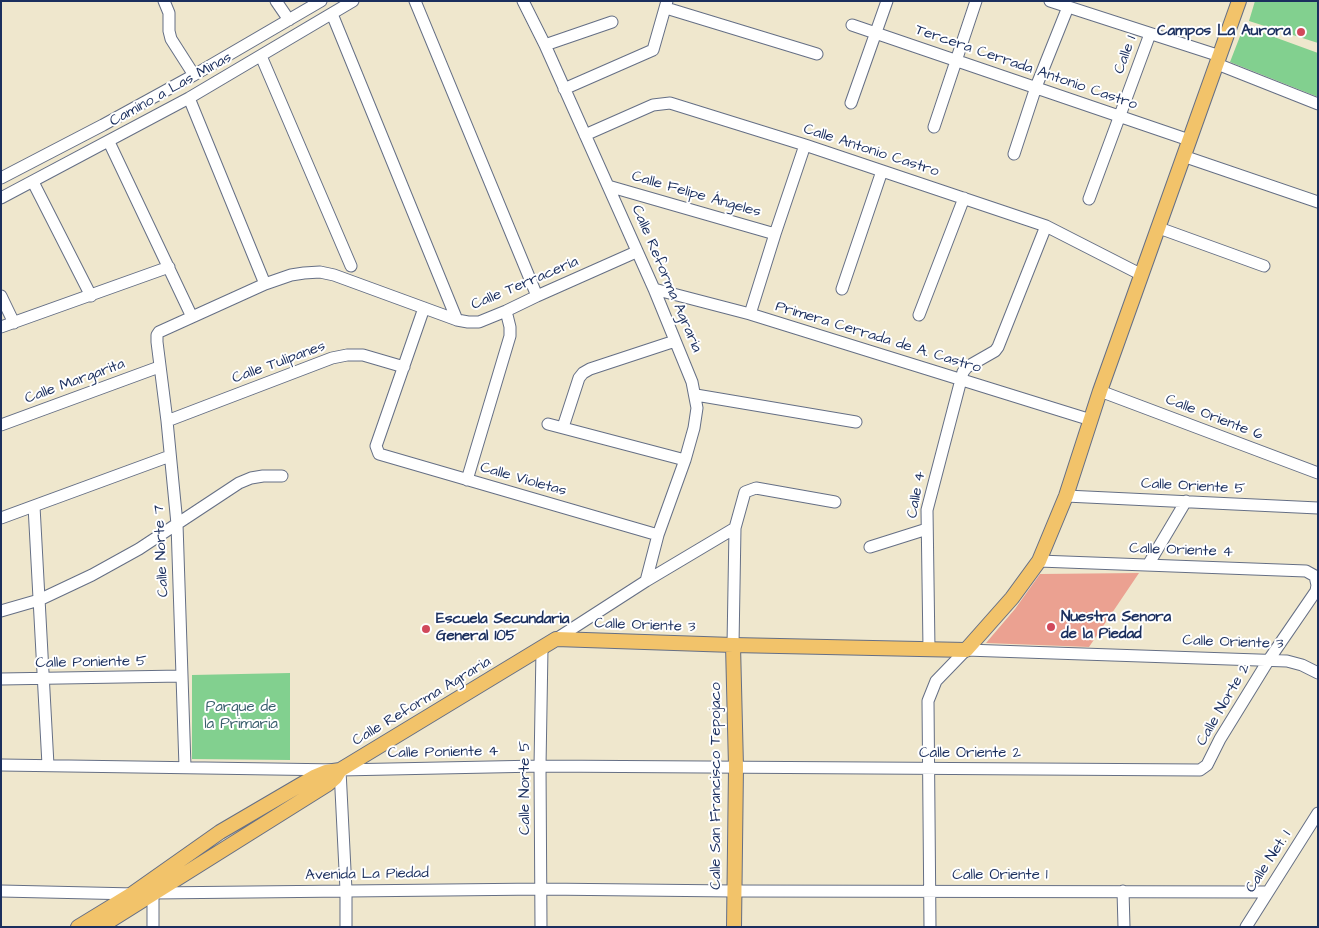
<!DOCTYPE html>
<meta charset="utf-8">
<style>
body{margin:0}
#map{position:relative;width:1319px;height:928px;overflow:hidden;background:#efe7cd;font-family:"Architects Daughter",sans-serif}
canvas{display:block}
.frame{position:absolute;inset:0;border:2px solid #1b2f5e;pointer-events:none}
</style>
<div id="map">
<canvas width="1319" height="928"></canvas>
<div class="frame"></div>
</div>
<script>
const g = document.querySelector('canvas').getContext('2d');
g.lineJoin = 'round';
function fill(path, color) { g.fillStyle = color; g.fill(path, 'evenodd'); }
const poly = rows => new Path2D(rows.map(r => 'M' + r).join(''));
function strokePath(path, color, width, dash) { g.strokeStyle = color; g.lineWidth = width; g.lineCap = dash ? 'butt' : 'round'; g.setLineDash(dash || []); g.stroke(path); }
function label(font, color, halo, rows, align = 'center') {
  g.font = font + ' "Architects Daughter",sans-serif'; g.lineWidth = 4; g.setLineDash([]); g.textBaseline = 'middle'; g.strokeStyle = halo; g.fillStyle = color; for (const [text, x, y, turn = 0] of rows) {
    g.save(); g.translate(x, y); g.rotate((+turn || 0) * Math.PI / 180); g.textAlign = isNaN(turn) ? turn : align; if (halo) g.strokeText(text, 0, 0); g.fillText(text, 0, 0); g.restore();
  }
}
fill(poly([
 [1255,1,1318,1,1318,43,1249,21],
 [1244,26,1318,53,1318,97,1230,62],
 [290,673,290,760,192,759,192,675]
]), '#82d08f');
fill(poly([
 [1139,573,1089,647,986,643,1015,609,1040,574]
]), '#eba191');
const minor = poly([
 [164,1,169,13,169,31,171,39,194,75],
 [276,1,289,20],
 [415,1,537,296],
 [523,1,545,45,654,289,692,382,697,408,694,428,685,460,658,535,646,581,556,639],
 [1050,1,1220,56],
 [666,8,817,54],
 [332,14,457,320],
 [852,25,1189,140],
 [545,45,612,22],
 [261,56,351,266],
 [1217,64,1318,104],
 [564,89,653,50,667,1],
 [189,98,265,284],
 [851,103,887,1],
 [934,127,976,1],
 [585,135,653,105,670,103,805,145,1046,226,1142,275],
 [109,142,192,317],
 [1014,154,1036,87,1068,7],
 [1183,156,1318,202],
 [1,178,103,125,194,75,321,1],
 [33,182,91,296],
 [608,186,775,234],
 [1,198,189,98,353,1],
 [1089,199,1150,34],
 [1159,228,1264,266],
 [654,289,750,314,1091,420],
 [842,289,882,171],
 [1,296,14,323],
 [424,308,376,446,379,454,658,535],
 [750,314,775,234,805,145],
 [919,315,964,198],
 [1,327,169,267],
 [1100,391,1318,473],
 [696,395,856,422],
 [167,421,332,358,347,355,363,355,404,367],
 [548,424,685,460],
 [1,425,159,367],
 [563,427,579,378,583,373,590,369,675,341],
 [467,480,510,336,510,327,506,311],
 [1066,496,1318,508],
 [34,506,48,765],
 [1,518,170,456],
 [870,547,927,529],
 [1148,565,1186,501],
 [646,581,735,528],
 [1,611,39,600,92,575,139,549,239,483,251,478,263,476,282,476],
 [733,645,735,528,745,492,756,488,835,502],
 [929,649,927,510,963,372,967,367,995,351,998,347,1046,226],
 [1,679,182,676],
 [1,765,340,770,540,766,1200,770,1207,765,1220,739,1268,661,1316,591,1317,585,1315,576,1306,571,1039,561],
 [185,767,177,524,167,421,157,342,157,335,159,332,265,284,291,275,304,273,320,272,334,275,457,320,468,322,479,322,506,311,537,296,636,252],
 [340,770,346,890,346,927],
 [1,891,135,894],
 [1123,891,1124,927],
 [153,893,542,889,733,891,1267,892],
 [153,893,153,927],
 [541,927,540,766,542,649],
 [930,927,928,701,936,681,966,650,1287,661,1302,665,1318,673],
 [1246,927,1318,813]
]);
const major = poly([
 [733,645,736,767,734,927],
 [78,927,132,894,220,832,314,777,326,772,340,770,556,639,733,645,966,650,1012,598,1039,561,1066,496,1100,391,1239,1],
 [100,927,328,784,335,778,340,770]
]);
strokePath(minor, '#656f85', 13);
strokePath(major, '#656f85', 16);
strokePath(minor, '#fff', 11);
strokePath(major, '#f2c36a', 14);
for (const [x, y, r, color] of [
 [1301,32,5,"#d1495b"],
 [1051,627,5,"#d1495b"],
 [426,629,5,"#d1495b"]
]) { const dot = new Path2D(); dot.arc(x, y, r, 0, 2 * Math.PI); g.fillStyle = color; g.fill(dot); strokePath(dot, '#fff', 2); }
label('bold 15px', '#1b2f5e', '#fff', [
 ["Campos La Aurora",1291,32,"right"],
 ["Nuestra Senora",1061,618],
 ["de la Piedad",1061,635],
 ["Escuela Secundaria",436,620],
 ["General 105",436,637]
], 'left');
label('15px', '#1b2f5e', '#fff', [
 ["Calle 1",1126,55,-70],
 ["Tercera Cerrada Antonio Castro",1026,68,19],
 ["Camino a Las Minas",171,90,-29],
 ["Calle Antonio Castro",871,151,18],
 ["Calle Felipe Ángeles",696,195,16],
 ["Calle Reforma Agraria",666,279,67],
 ["Calle Terracería",525,284,-23],
 ["Primera Cerrada de A. Castro",878,338,17],
 ["Calle Tulipanes",279,363,-20],
 ["Calle Margarita",75,382,-20],
 ["Calle Oriente 6",1214,418,21],
 ["Calle Violetas",523,480,16],
 ["Calle Oriente 5",1193,487,3],
 ["Calle 4",917,495,-80],
 ["Calle Norte 7",162,551,-93],
 ["Calle Oriente 4",1181,551,2],
 ["Calle Oriente 3",645,626,2],
 ["Calle Oriente 3",1233,643,2],
 ["Calle Poniente 5",91,663,-1],
 ["Calle Reforma Agraria",422,702,-31],
 ["Calle Norte 2",1224,705,-60],
 ["Calle Poniente 4",443,753,-1],
 ["Calle Oriente 2",970,754],
 ["Calle San Francisco Tepojaco",717,786,-90],
 ["Calle Norte 5",526,788,-90],
 ["Calle Net. 1",1269,862,-57],
 ["Avenida La Piedad",367,875,-1],
 ["Calle Oriente 1",1000,876]
]);
label('15px', '#3a5f6d', '#fff', [
 ["Parque de",241,708],
 ["la Primaria",241,725]
]);
</script>
